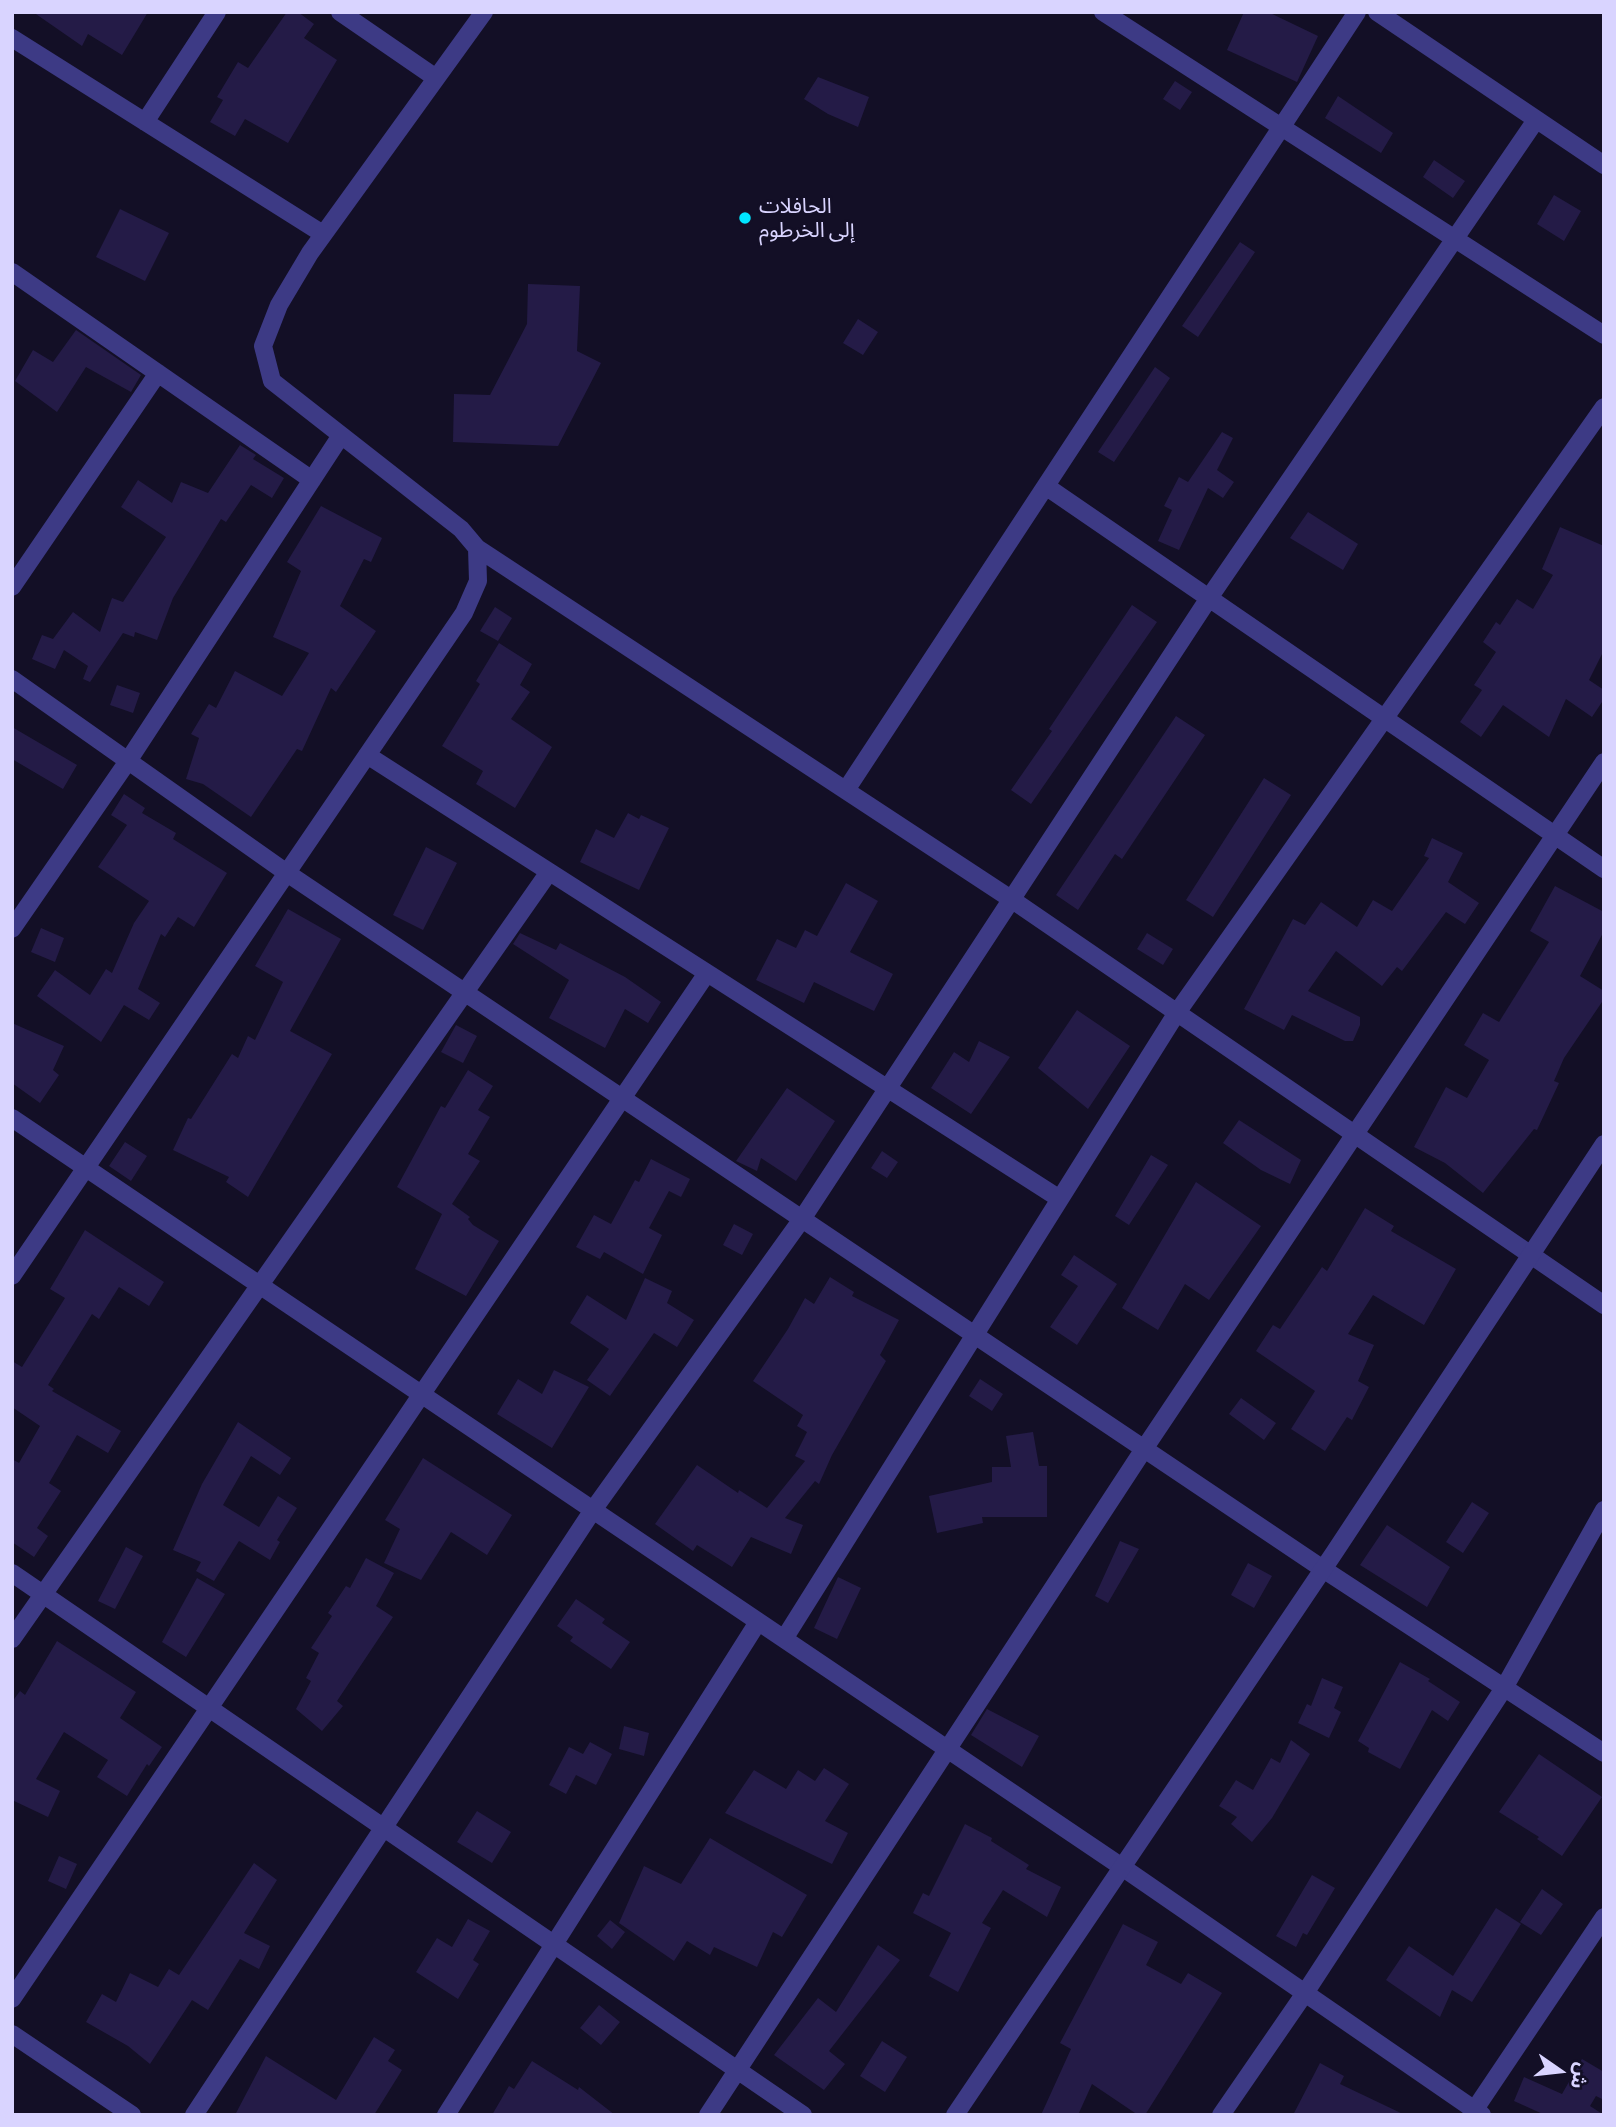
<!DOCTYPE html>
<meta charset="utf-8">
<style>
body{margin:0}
#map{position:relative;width:1616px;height:2127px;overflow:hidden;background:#130f26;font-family:Commissioner,"Noto Sans Arabic",sans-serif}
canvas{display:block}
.frame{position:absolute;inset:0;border:14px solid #d9d4ff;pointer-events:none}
.north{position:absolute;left:1525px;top:2036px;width:70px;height:70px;-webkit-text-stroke:5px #130f26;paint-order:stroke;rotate:104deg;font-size:19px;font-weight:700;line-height:28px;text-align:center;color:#d9d4ff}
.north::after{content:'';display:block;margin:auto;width:24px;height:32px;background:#d9d4ff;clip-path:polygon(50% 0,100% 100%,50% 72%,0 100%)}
</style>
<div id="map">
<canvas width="1616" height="2127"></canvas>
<div class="frame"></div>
<div class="north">ش</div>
</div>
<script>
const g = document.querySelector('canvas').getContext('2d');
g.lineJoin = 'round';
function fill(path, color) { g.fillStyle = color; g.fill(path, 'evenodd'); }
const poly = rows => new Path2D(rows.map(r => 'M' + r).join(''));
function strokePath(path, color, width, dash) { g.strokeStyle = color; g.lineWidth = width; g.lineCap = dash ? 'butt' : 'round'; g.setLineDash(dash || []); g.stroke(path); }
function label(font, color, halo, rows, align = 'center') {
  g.font = font + ' Commissioner,"Noto Sans Arabic",sans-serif'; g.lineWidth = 5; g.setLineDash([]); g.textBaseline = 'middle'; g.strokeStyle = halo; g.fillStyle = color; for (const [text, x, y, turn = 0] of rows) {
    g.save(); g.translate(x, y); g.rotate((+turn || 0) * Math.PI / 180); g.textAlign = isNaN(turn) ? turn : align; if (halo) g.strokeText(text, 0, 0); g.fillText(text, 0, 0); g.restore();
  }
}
fill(poly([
 [33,12,148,12,122,55,88,34,82,46],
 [287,12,298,12,314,24,304,38,337,60,288,143,245,119,235,136,210,122,223,100,217,97,238,62,248,68],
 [1244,12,1268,12,1318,36,1297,82,1227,50],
 [818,77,869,97,858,127,828,114,804,99],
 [1175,81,1192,92,1180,110,1163,99],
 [1338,96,1393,133,1381,153,1325,118],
 [1434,160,1465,181,1453,198,1423,177],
 [1554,195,1581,211,1564,241,1537,224],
 [120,209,169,233,145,281,96,257],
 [1240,242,1255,252,1198,337,1182,326],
 [528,284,580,286,577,351,601,363,558,446,453,442,454,394,490,395,527,324],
 [858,319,878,332,863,355,843,343],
 [76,330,141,375,131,392,86,367,57,412,15,381,33,350,53,362],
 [1155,367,1170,378,1114,462,1098,452],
 [1222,432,1233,438,1217,470,1234,482,1223,498,1208,488,1179,550,1158,541,1172,510,1164,506,1179,477,1188,482],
 [240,445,256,455,253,459,284,478,272,498,251,485,226,522,221,519,173,598,157,640,135,632,134,637,123,633,90,682,83,679,88,666,64,650,55,669,32,659,42,635,53,639,73,612,100,632,112,598,123,602,166,537,121,507,138,480,172,503,181,482,208,493],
 [321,506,382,538,371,562,364,559,340,606,376,631,336,692,331,688,302,751,297,749,251,817,203,784,186,779,199,738,191,734,209,704,216,708,235,671,282,696,309,653,273,637,301,571,287,562],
 [1308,512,1358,544,1343,570,1290,538],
 [1560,527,1604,546,1604,650,1589,680,1604,690,1604,699,1592,717,1566,699,1549,737,1503,705,1481,737,1460,722,1482,690,1474,685,1496,652,1483,642,1496,622,1500,625,1517,599,1533,609,1553,575,1542,569],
 [1132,605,1157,622,1031,804,1011,790,1052,731,1049,729],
 [495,607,512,618,498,641,480,631],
 [499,643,532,664,520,685,530,692,511,719,552,747,515,808,476,784,483,771,442,746,480,684,476,681],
 [117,685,140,693,133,713,110,705],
 [1176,716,1205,735,1122,859,1115,854,1078,910,1056,895],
 [12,727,77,765,63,789,12,759],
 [1264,778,1291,795,1213,917,1186,900],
 [124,794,145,808,142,813,176,833,173,839,227,873,194,927,178,917,165,937,161,934,138,989,160,1003,149,1020,124,1005,101,1042,37,996,55,970,90,995,106,969,112,973,134,923,149,901,98,867,127,825,111,815],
 [628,813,639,819,641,815,669,828,639,890,580,862,596,829,614,838],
 [1432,838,1463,853,1448,882,1479,903,1465,924,1446,912,1402,971,1397,967,1382,986,1336,951,1308,991,1360,1017,1360,1025,1353,1041,1345,1041,1292,1015,1284,1030,1244,1009,1293,919,1305,925,1321,902,1357,927,1373,900,1392,911,1429,858,1424,856],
 [426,847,457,863,423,930,393,915],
 [846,883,878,901,850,952,893,974,874,1011,814,982,804,1003,756,980,777,939,796,948,805,930,817,936],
 [1555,886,1604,912,1604,931,1580,976,1604,991,1604,999,1564,1058,1554,1081,1559,1083,1537,1130,1534,1129,1483,1193,1445,1163,1414,1147,1446,1087,1467,1098,1489,1060,1464,1045,1483,1013,1499,1022,1549,942,1530,931],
 [288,909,341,939,290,1031,332,1054,248,1197,226,1182,229,1177,173,1150,188,1118,191,1119,232,1054,238,1058,248,1036,255,1040,283,982,255,966],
 [41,928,64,938,55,962,31,952],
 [520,933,556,950,560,943,625,977,661,1002,648,1023,625,1009,605,1048,549,1018,569,980,513,944],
 [1147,933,1173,949,1163,965,1137,949],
 [1077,1010,1130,1046,1088,1109,1038,1068],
 [12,1023,64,1046,53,1070,59,1075,40,1103,12,1083],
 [456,1025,477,1036,463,1063,441,1052],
 [979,1041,1010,1057,971,1114,931,1088,954,1052,969,1062],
 [468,1070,493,1086,478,1110,490,1117,468,1154,480,1161,452,1204,470,1217,468,1219,473,1225,499,1241,466,1296,415,1269,442,1214,397,1187,441,1106,445,1108],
 [787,1088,835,1121,796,1181,761,1158,757,1171,736,1161],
 [1239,1120,1301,1160,1290,1184,1261,1170,1223,1143],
 [125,1142,147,1156,131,1181,109,1166],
 [882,1151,898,1162,887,1178,871,1168],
 [1151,1155,1168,1165,1129,1225,1115,1216],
 [651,1159,690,1179,681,1197,669,1191,649,1228,662,1235,643,1274,604,1252,600,1259,576,1247,594,1215,611,1224,635,1180,639,1182],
 [1196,1182,1261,1226,1209,1300,1185,1284,1158,1330,1122,1308],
 [1365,1208,1394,1226,1391,1231,1456,1269,1424,1325,1373,1295,1348,1334,1374,1345,1358,1381,1369,1387,1352,1420,1347,1417,1325,1451,1291,1429,1315,1391,1256,1351,1273,1325,1280,1329,1322,1267,1327,1271],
 [734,1224,753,1234,742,1255,723,1245],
 [85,1230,164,1282,149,1306,119,1287,99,1319,92,1314,48,1385,54,1389,52,1391,121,1431,108,1453,77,1435,49,1483,61,1491,37,1528,48,1536,34,1557,12,1542,12,1459,19,1463,40,1426,12,1407,12,1361,22,1367,65,1298,50,1289],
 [1074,1255,1117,1284,1077,1345,1050,1327,1078,1286,1061,1275],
 [830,1277,854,1292,852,1296,899,1320,880,1355,886,1361,832,1455,819,1484,815,1481,785,1518,803,1525,791,1554,751,1537,732,1567,697,1545,693,1551,655,1524,697,1465,738,1493,739,1490,767,1508,805,1461,795,1456,807,1432,797,1426,803,1415,753,1381,788,1329,805,1298,814,1304],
 [645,1278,672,1291,667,1303,694,1320,677,1347,654,1333,610,1396,587,1380,609,1349,570,1323,587,1295,626,1320],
 [554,1370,589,1387,552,1448,497,1414,518,1379,542,1394],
 [980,1379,1003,1394,992,1411,969,1396],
 [1241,1398,1276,1423,1264,1440,1229,1414],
 [238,1422,291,1458,280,1475,251,1456,223,1505,259,1527,278,1496,297,1508,277,1540,280,1542,270,1560,239,1541,214,1581,196,1571,201,1562,173,1550,202,1484],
 [1033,1432,1039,1466,1047,1466,1047,1517,982,1517,983,1523,937,1533,929,1496,992,1482,992,1467,1011,1467,1006,1436],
 [423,1458,512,1515,487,1555,451,1532,421,1580,384,1563,400,1529,385,1520],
 [1472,1502,1489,1513,1463,1553,1446,1542],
 [1387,1525,1450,1567,1427,1607,1360,1565],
 [1120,1541,1139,1549,1108,1603,1095,1596],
 [126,1547,143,1556,115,1609,98,1601],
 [366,1558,394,1573,376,1606,393,1617,337,1701,343,1706,322,1731,296,1709,311,1681,306,1678,319,1653,311,1648,332,1616,328,1613,346,1586,350,1588],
 [1248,1563,1272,1576,1254,1608,1231,1595],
 [838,1577,861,1588,837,1639,814,1628],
 [197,1578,225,1594,186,1657,162,1642],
 [576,1599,605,1619,602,1623,630,1642,611,1669,570,1641,573,1637,557,1626],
 [57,1641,136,1692,120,1718,162,1747,149,1766,147,1764,127,1796,97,1777,108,1760,64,1732,36,1779,60,1791,48,1817,12,1800,12,1702,20,1691,25,1695],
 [1400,1662,1430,1679,1428,1681,1460,1702,1448,1721,1432,1710,1400,1769,1368,1752,1369,1748,1358,1741],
 [1322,1678,1343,1687,1334,1708,1341,1712,1329,1738,1298,1723,1307,1704,1311,1706],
 [987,1709,1039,1736,1022,1767,971,1735],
 [624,1726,649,1733,644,1756,619,1749],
 [1291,1740,1310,1754,1272,1818,1252,1842,1231,1824,1237,1817,1219,1806,1236,1780,1253,1790,1271,1758,1280,1763],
 [590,1742,612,1754,596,1785,576,1775,566,1794,549,1785,569,1747,583,1754],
 [1539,1754,1602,1797,1562,1856,1537,1839,1539,1837,1499,1812],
 [824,1768,849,1784,825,1821,848,1833,832,1864,725,1813,754,1770,786,1789,798,1770,815,1781],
 [477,1811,511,1832,492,1863,457,1842],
 [965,1824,992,1838,991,1841,1029,1865,1026,1869,1061,1887,1047,1917,1003,1890,982,1923,991,1928,958,1992,929,1976,951,1933,913,1913,923,1893,929,1896],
 [710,1838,807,1895,782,1937,773,1932,757,1967,714,1947,710,1955,687,1941,674,1961,619,1923,644,1866,681,1884],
 [59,1856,77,1864,66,1889,48,1881],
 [254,1863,277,1880,244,1933,270,1946,259,1969,240,1959,208,2010,192,2000,150,2064,128,2046,86,2022,102,1994,116,2002,130,1973,158,1987,169,1969,179,1975],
 [1312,1875,1335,1888,1307,1935,1303,1933,1296,1947,1276,1936],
 [1542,1889,1563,1904,1541,1935,1520,1922],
 [1496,1908,1521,1924,1472,2002,1452,1990,1440,2017,1386,1980,1409,1946,1453,1976],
 [468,1919,490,1931,473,1960,479,1964,458,1999,416,1972,437,1938,452,1947],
 [610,1920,625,1932,612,1949,597,1936],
 [1123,1924,1158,1942,1146,1965,1181,1984,1188,1973,1222,1993,1145,2115,1138,2115,1092,2084,1078,2115,1041,2115,1071,2049,1060,2043],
 [878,1945,900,1960,829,2051,845,2064,824,2090,774,2055,818,1998,836,2012],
 [599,2005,620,2022,601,2045,580,2028],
 [374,2037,395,2050,388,2061,402,2070,374,2115,235,2115,266,2056,336,2100],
 [882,2041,907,2057,885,2092,860,2076],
 [1582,2059,1604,2072,1604,2100,1596,2096,1590,2106,1604,2115,1545,2115,1514,2101,1524,2077,1562,2094],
 [532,2061,578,2090,579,2087,615,2115,492,2115,509,2086,514,2089],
 [1320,2063,1344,2076,1340,2084,1405,2115,1293,2115]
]), '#241b47');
strokePath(poly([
 [340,12,436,78],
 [1103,12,1604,335],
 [1377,12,1604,165],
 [12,38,323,234],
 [145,122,217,12],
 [12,272,312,480],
 [1047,487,1604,869],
 [477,548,1011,899,1604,1305],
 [12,587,158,373],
 [12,679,287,873,1323,1569,1604,1753],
 [367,755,1060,1199],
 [846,790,1357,12],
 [12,929,128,761,340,437],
 [12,1118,1122,1867,1482,2115],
 [12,1276,464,613,478,581,477,548,461,529,272,381,263,346,279,305,310,253,484,12],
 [12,1573,803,2115],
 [12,1639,549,872],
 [784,1639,1176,1014,1604,407],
 [12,1999,707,973],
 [194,2115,593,1510,802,1219,1209,598,1536,120],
 [446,2115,758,1622],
 [708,2115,1144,1449,1604,762],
 [1221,2115,1305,1993,1504,1688,1604,1510],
 [1471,2115,1604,1917]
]), '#3d3a85', 18);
strokePath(poly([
 [12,2034,132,2115],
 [955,2115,1334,1553,1604,1144]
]), '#3d3a85', 18);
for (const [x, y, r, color] of [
 [745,218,7,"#00e5ff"]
]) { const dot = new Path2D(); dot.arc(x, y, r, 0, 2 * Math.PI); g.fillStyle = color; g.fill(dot); strokePath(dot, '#130f26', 2.5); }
label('21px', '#d9d4ff', '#130f26', [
 ["الحافلات",759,206],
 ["إلى الخرطوم",759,230]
], 'left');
</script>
